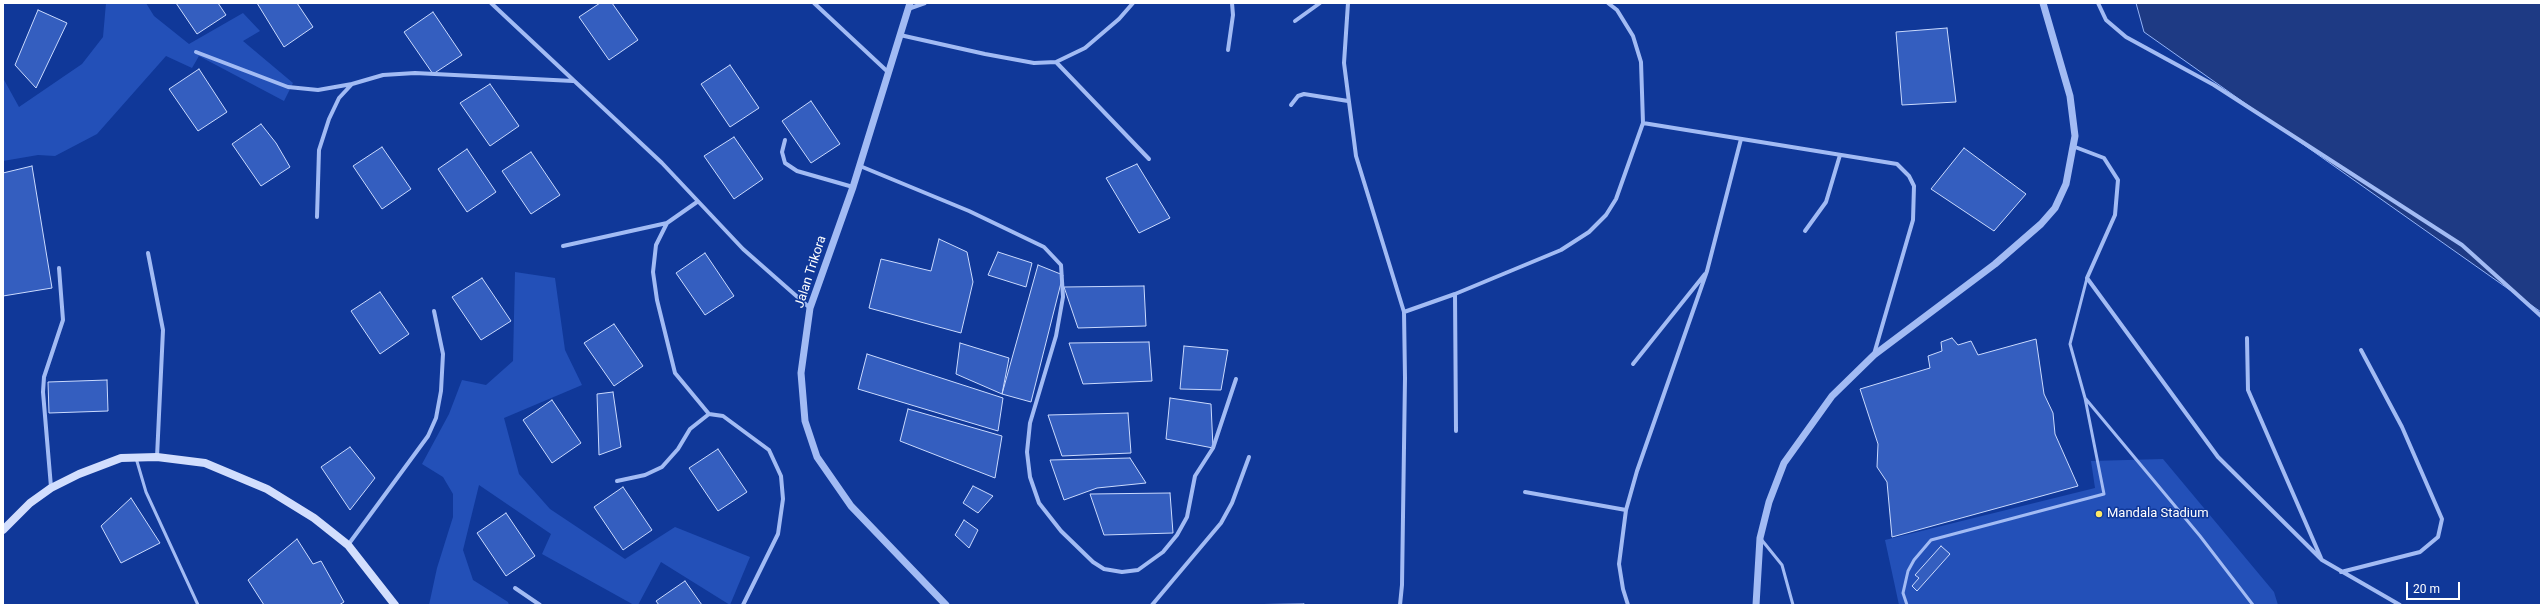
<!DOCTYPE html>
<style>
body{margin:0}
#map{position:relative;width:2544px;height:608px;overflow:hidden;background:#103899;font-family:Roboto,sans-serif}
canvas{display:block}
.frame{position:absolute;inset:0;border:4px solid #fff;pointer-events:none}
.scale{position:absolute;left:2406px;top:582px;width:54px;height:18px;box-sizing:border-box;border:2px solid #fff;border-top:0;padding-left:5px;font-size:12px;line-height:14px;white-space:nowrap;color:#fff;-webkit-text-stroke:3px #103899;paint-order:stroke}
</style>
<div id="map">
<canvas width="2544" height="608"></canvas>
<div class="frame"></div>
<div class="scale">20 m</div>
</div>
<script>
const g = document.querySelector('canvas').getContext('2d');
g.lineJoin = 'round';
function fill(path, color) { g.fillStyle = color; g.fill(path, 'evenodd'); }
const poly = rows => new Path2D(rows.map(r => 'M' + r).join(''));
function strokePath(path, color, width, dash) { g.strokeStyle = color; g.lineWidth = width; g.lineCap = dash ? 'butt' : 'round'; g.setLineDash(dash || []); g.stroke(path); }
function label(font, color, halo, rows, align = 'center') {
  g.font = font + ' Roboto,sans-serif'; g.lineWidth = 3; g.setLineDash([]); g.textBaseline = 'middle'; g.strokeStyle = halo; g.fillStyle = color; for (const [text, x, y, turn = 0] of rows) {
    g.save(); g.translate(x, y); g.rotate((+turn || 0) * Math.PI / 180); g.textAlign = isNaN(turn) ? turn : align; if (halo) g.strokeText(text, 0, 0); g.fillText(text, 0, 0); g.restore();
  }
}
fill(poly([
 [106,3,146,3,154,16,189,44,243,13,260,31,243,41,293,83,284,101,199,56,192,68,166,56,97,134,55,156,38,155,3,161,3,78,19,107,82,64,103,37],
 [515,272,555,278,565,350,582,385,504,418,519,474,550,509,625,559,675,527,750,557,730,605,661,562,638,605,634,605,542,554,551,534,479,485,463,550,473,580,508,602,509,605,429,605,437,568,453,517,453,494,443,477,422,464,449,414,462,380,486,385,513,361],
 [2163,459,2274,592,2278,605,1899,605,1885,540,2095,488,2091,461]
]), '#2350b8');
const water = poly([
 [2136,3,2541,3,2541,312,2144,32,2136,3]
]);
fill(water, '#1e3a84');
strokePath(water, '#93b3f7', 1);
const building = poly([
 [176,3,218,3,226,15,197,34,176,3],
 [257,3,297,3,313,27,284,47,257,3],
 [600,3,612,3,638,40,609,60,579,17,600,3],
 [38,10,67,23,36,88,15,65,38,10],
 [433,12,462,55,433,74,404,32,433,12],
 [1947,28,1956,102,1902,105,1896,32,1947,28],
 [730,65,759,108,730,127,701,84,730,65],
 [199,69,227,112,198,131,169,89,199,69],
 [490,84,519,126,490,146,460,103,490,84],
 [811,101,840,144,811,163,782,121,811,101],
 [261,124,276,143,290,167,261,186,232,144,261,124],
 [734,137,763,179,734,199,704,156,734,137],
 [382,147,411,189,382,209,353,166,382,147],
 [1964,148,2026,194,1994,231,1931,189,1964,148],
 [467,149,496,192,467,212,438,169,467,149],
 [531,152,560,195,531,214,502,171,531,152],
 [1137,164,1170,218,1139,233,1106,178,1137,164],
 [32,166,52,288,3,296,3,173,32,166],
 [939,239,967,252,973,282,961,333,869,308,881,259,931,271,939,239],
 [998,252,1032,263,1026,287,988,275,998,252],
 [705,253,734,296,705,315,676,273,705,253],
 [1038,265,1063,275,1031,402,1002,394,1038,265],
 [482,278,511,321,481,340,452,297,482,278],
 [1144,286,1146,326,1078,328,1064,287,1144,286],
 [380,292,409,334,380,354,351,311,380,292],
 [614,324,643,366,614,386,584,343,614,324],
 [1952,338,1958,345,1971,341,1978,355,2036,339,2044,394,2053,413,2055,434,2078,486,1892,537,1887,482,1877,467,1878,444,1860,389,1930,368,1928,356,1942,351,1941,342,1952,338],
 [1149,342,1152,381,1083,384,1069,343,1149,342],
 [960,343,1009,358,1002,394,956,374,960,343],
 [1184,346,1228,350,1221,390,1180,389,1184,346],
 [867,354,1003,398,998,431,858,389,867,354],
 [107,380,108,411,49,413,48,382,107,380],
 [613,392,621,447,599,455,597,394,613,392],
 [1170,398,1211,404,1213,448,1166,439,1170,398],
 [552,400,581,443,552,463,523,420,552,400],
 [908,409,1002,436,995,478,900,441,908,409],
 [1128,413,1131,453,1062,456,1048,415,1128,413],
 [350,447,375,478,350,510,321,467,350,447],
 [718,449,747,492,718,511,689,468,718,449],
 [1130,458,1146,483,1097,488,1064,500,1050,460,1130,458],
 [973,486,993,496,978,513,963,503,973,486],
 [623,487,652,530,623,550,594,507,623,487],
 [1170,493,1173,533,1104,535,1090,494,1170,493],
 [131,498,160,543,121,563,101,526,131,498],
 [506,513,535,556,506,576,477,533,506,513],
 [964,520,978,530,969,548,955,535,964,520],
 [297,539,313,564,321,561,344,602,339,605,264,605,248,580,297,539],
 [1941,546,1950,554,1917,591,1912,586,1919,578,1915,575,1941,546],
 [685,581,702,605,659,605,656,601,685,581],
 [1304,604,1305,605,1224,605,1304,604]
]);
fill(building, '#345ebf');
strokePath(building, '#cadafe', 1);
strokePath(poly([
 [2087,278,2070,344,2085,398,2200,536,2253,605],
 [136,458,146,492,198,605],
 [1761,539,1782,565,1793,605],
 [1907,605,1903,593,1908,571,1914,560,1931,540,2104,494,2085,398]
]), '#a2bbf4', 3);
strokePath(poly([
 [491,3,662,163,743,249,810,308],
 [814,3,889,73],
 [1348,3,1344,63,1356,156,1404,312,1405,378,1402,585,1400,605],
 [2098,3,2106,20,2126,37,2214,85,2462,245,2541,316],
 [908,9,925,3],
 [1295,21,1320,3],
 [900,35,985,54,1034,63,1056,62,1085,48,1119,19,1133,3],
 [1228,50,1233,15,1232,3],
 [196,52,288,87,318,90,352,84],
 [1056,62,1149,159],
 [1291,105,1298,96,1304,94,1348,101],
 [1643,123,1897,164,1909,176,1914,186,1913,220,1874,354],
 [785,140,782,152,785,163,797,171,853,187],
 [2075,147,2104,158,2118,180,2115,215,2087,278,2218,457,2322,560,2400,605],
 [860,166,969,211,1044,247,1061,265,1063,297,1056,336,1030,423,1027,452,1030,477,1039,503,1061,531,1093,562,1104,569,1122,572,1138,570,1163,552,1177,535,1187,517,1195,476,1213,448,1236,379],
 [697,202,667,223,656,245,653,272,657,300,675,373,709,414,723,416,769,450,781,476,783,499,778,534,743,605],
 [317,217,319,150,329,119,339,98,352,84,383,75,415,73,573,81],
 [1805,231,1826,202,1840,155],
 [563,246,667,223],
 [148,253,163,330,157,457],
 [1455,294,1456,431],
 [1404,312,1455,294,1561,250,1589,232,1606,215,1616,199,1643,123,1641,62,1633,36,1617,10,1608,3],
 [2247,338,2248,390,2321,558],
 [1633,364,1705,274],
 [617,481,645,475,662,467,678,449,690,429,709,414],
 [51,487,43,392,44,377,63,320,59,268],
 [1525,492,1626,510],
 [348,545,428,436,436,418,441,391,443,354,434,311],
 [2341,572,2420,552,2438,537,2442,519,2402,427,2361,350],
 [515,588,540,605],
 [1152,605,1221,523,1232,503,1249,457],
 [1628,605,1623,589,1619,564,1626,510,1637,471,1707,271,1741,139]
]), '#a2bbf4', 4);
strokePath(poly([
 [910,3,853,187,810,308,801,373,805,421,817,457,851,506,946,605],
 [1756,605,1760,538,1769,502,1784,463,1832,396,1874,355,1995,264,2041,224,2055,208,2066,184,2075,136,2070,96,2043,3]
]), '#a2bbf4', 7);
strokePath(poly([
 [3,530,30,503,51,488,79,474,121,458,157,457,205,463,267,489,314,518,348,545,395,605]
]), '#d2defd', 8);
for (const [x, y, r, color] of [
 [2099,514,4,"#ffe965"]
]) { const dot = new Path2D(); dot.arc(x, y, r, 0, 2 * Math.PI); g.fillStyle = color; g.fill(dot); strokePath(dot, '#103899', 1.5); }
label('13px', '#fff', '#103899', [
 ["Jalan Trikora",811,272,-72]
]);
label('13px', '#fff', '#103899', [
 ["Mandala Stadium",2107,514]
], 'left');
</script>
